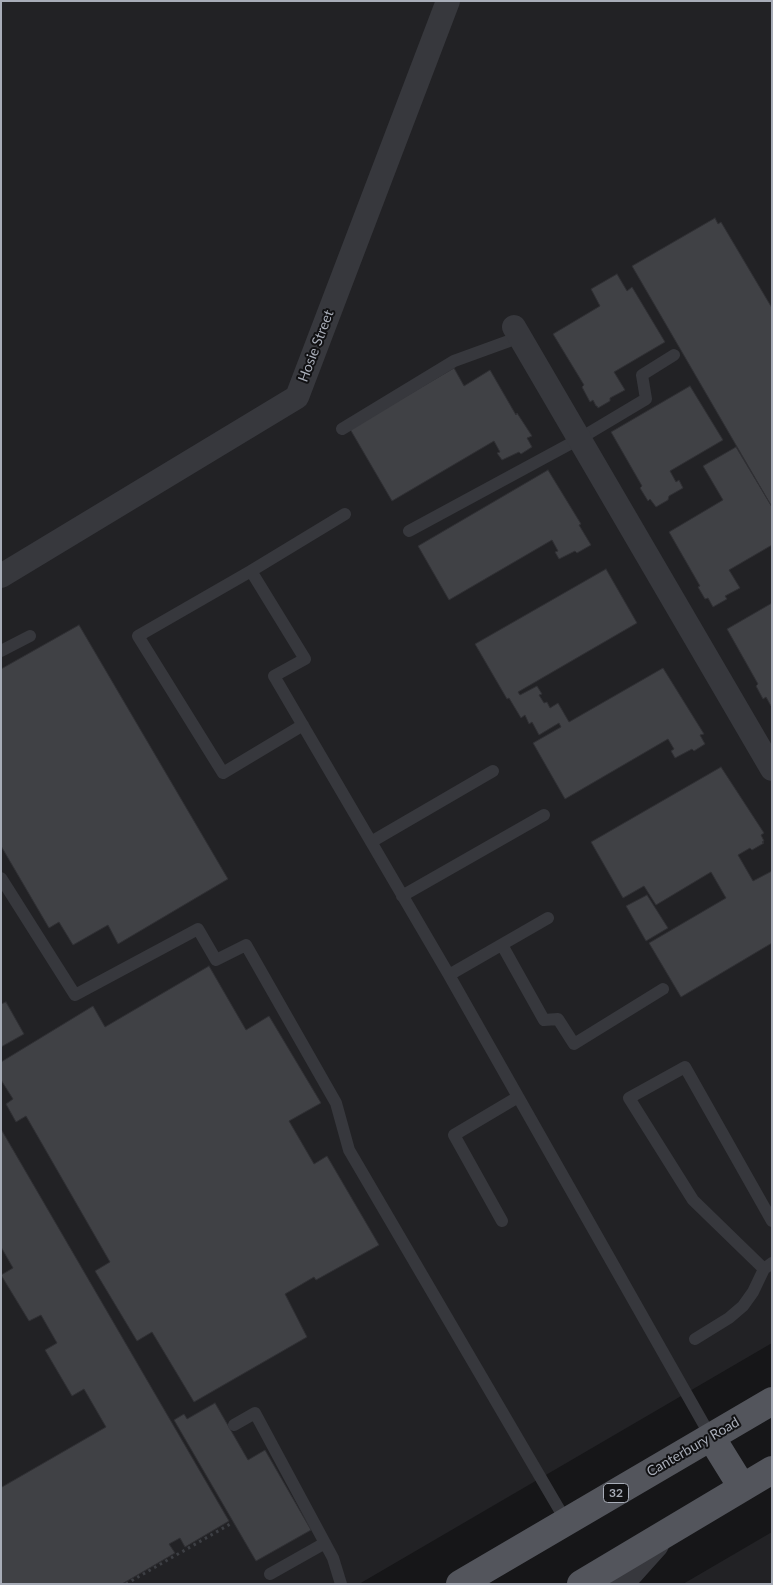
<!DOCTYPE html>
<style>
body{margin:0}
#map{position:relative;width:773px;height:1585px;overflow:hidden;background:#161618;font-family:Lato,sans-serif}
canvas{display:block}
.frame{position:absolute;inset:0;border:2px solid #a8adb8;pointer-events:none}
</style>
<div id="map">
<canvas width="773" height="1585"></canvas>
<div class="frame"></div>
</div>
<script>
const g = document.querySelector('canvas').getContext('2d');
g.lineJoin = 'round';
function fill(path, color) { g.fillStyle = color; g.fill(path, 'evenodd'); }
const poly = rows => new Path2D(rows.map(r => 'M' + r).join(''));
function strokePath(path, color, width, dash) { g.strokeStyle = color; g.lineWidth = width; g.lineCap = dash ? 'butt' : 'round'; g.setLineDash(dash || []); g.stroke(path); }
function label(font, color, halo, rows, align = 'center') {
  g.font = font + ' Lato,sans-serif'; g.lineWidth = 4; g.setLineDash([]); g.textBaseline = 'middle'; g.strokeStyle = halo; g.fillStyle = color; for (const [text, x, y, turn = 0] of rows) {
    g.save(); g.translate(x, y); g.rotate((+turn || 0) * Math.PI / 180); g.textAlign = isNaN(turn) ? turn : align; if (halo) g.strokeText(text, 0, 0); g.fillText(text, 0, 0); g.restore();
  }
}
fill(poly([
 [1,1,772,1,772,1343,359,1584,1,1584],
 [772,1532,772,1584,683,1584]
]), '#222225');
const building = poly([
 [715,218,718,224,721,222,772,308,772,507,632,266,715,218],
 [617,274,627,291,632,287,665,342,614,372,625,390,610,398,610,401,598,408,597,406,596,406,593,400,590,402,582,387,584,385,553,334,600,306,591,289,617,274],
 [454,368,464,386,490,370,516,415,517,413,532,436,527,438,532,447,521,454,519,452,502,460,497,453,500,452,494,441,392,501,350,429,454,368],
 [690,386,723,440,670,471,676,482,679,480,683,488,669,496,668,500,656,507,650,499,648,501,640,488,642,486,611,432,690,386],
 [736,447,772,507,772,545,729,570,740,588,725,596,727,599,713,607,708,598,705,599,698,587,700,586,669,532,723,500,703,466,736,447],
 [548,470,581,524,579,525,591,545,577,553,575,551,559,559,555,552,558,551,552,540,449,600,418,546,548,470],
 [606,569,637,623,518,692,520,695,537,686,542,694,539,695,544,703,547,702,550,708,558,703,569,722,663,668,704,734,700,735,705,744,694,751,692,749,675,758,671,751,674,749,668,739,565,799,533,743,561,727,559,723,539,735,532,722,529,724,525,715,521,718,509,698,507,699,475,644,606,569],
 [772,603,772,706,771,706,766,697,763,699,756,686,758,684,727,629,772,603],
 [79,625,228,879,118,944,108,925,73,945,59,922,49,928,1,846,1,669,79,625],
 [721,767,764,833,761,835,764,841,762,842,764,843,752,850,750,848,738,855,753,881,772,871,772,943,681,997,649,943,726,898,711,872,656,905,644,886,623,898,591,842,721,767],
 [647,895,668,928,646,941,626,906,647,895],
 [209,966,246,1030,269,1016,321,1103,289,1121,314,1164,327,1156,379,1245,316,1280,314,1277,285,1294,307,1337,194,1402,152,1332,137,1341,95,1271,110,1262,26,1116,16,1122,6,1104,13,1099,1,1080,1,1062,93,1006,105,1027,209,966],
 [6,1002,24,1034,1,1047,1,1004,6,1002],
 [1,1129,229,1521,185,1547,180,1538,169,1544,175,1553,122,1584,1,1584,1,1485,2,1487,106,1427,84,1389,72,1396,45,1350,57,1343,41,1315,29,1321,1,1275,13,1268,1,1247,1,1129],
 [215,1403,248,1460,265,1450,311,1530,256,1561,174,1420,184,1414,187,1419,215,1403]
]);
fill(building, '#404145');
strokePath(building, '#303034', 1);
strokePath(poly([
 [126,1584,232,1523]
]), '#3d3f44', 3, [2.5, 4]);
strokePath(poly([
 [342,429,454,361,520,337],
 [345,514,251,571,305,659,274,676,449,975],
 [409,531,579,439,646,399,642,375,674,355],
 [251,571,138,636,223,773,303,725],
 [1,651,30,636],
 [371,842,493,771],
 [1,878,75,995,198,929,216,960,246,945,336,1103,349,1150,566,1521],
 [402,896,544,815],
 [548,918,449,975,711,1437],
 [502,945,544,1020,558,1019,574,1044,663,989],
 [502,1221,454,1135,518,1097],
 [772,1221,685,1067,629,1098,693,1200,764,1269,772,1263],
 [695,1339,729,1318,743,1306,753,1292,764,1269],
 [234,1425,255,1413,333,1558,341,1584],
 [270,1574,325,1543]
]), '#37383d', 12);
strokePath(poly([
 [514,327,772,769],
 [1,576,297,397,448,1],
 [622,1584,657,1545]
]), '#37383d', 24);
strokePath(poly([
 [711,1437,742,1487],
 [460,1584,772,1401],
 [581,1584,772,1470]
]), '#53555c', 28);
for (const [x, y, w] of [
 [616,1493,25]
]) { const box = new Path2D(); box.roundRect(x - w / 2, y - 9.5, w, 19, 4); g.fillStyle = '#111113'; g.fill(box); strokePath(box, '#a8adb8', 1); }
label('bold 12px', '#a8adb8', null, [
 ["32",616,1493]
]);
label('14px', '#a8adb8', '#111113', [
 ["Hosie Street",316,346,-69],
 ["Canterbury Road",693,1447,-30]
]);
</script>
